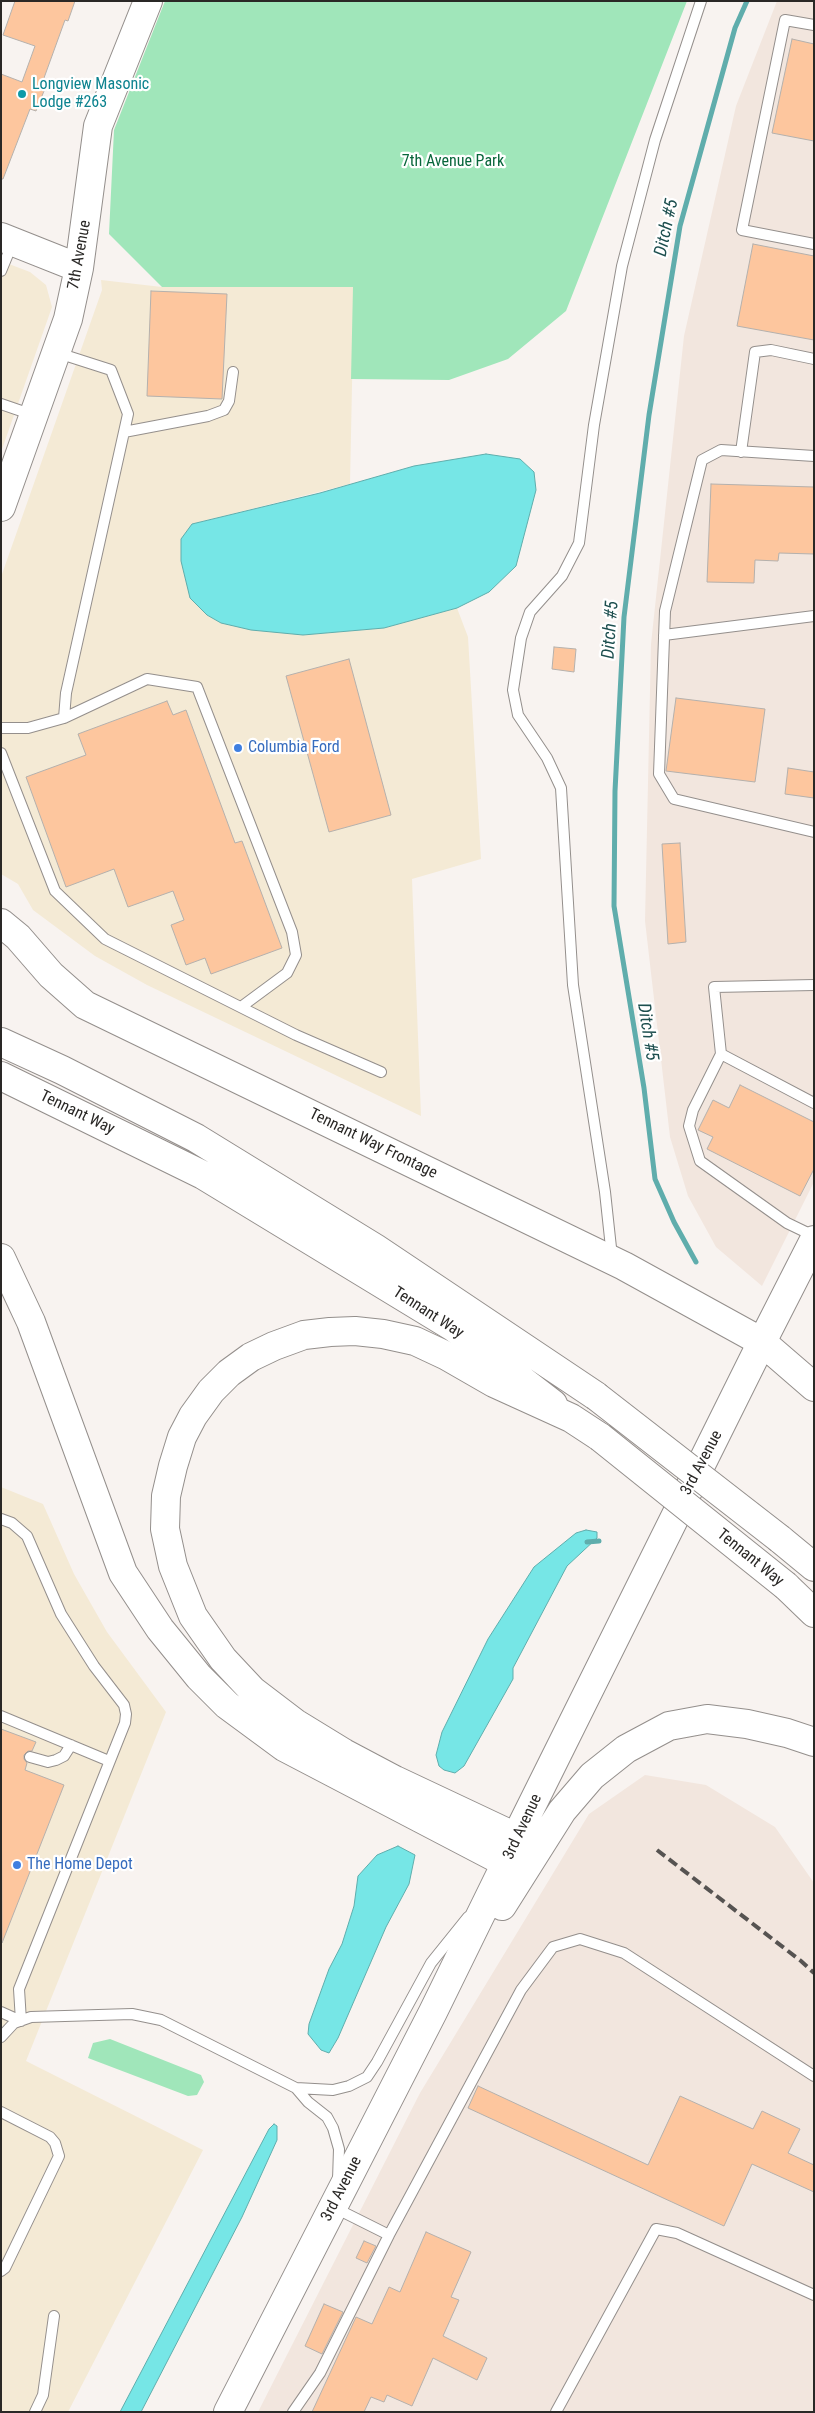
<!DOCTYPE html>
<style>
body{margin:0}
#map{position:relative;width:815px;height:2413px;overflow:hidden;background:#f8f3f0;font-family:"Roboto Condensed",sans-serif}
canvas{display:block}
.frame{position:absolute;inset:0;border:2px solid #2a2826;pointer-events:none}
</style>
<div id="map">
<canvas width="815" height="2413"></canvas>
<div class="frame"></div>
</div>
<script>
const g = document.querySelector('canvas').getContext('2d');
g.lineJoin = 'round';
function fill(path, color) { g.fillStyle = color; g.fill(path, 'evenodd'); }
const poly = rows => new Path2D(rows.map(r => 'M' + r).join(''));
function strokePath(path, color, width, dash) { g.strokeStyle = color; g.lineWidth = width; g.lineCap = dash ? 'butt' : 'round'; g.setLineDash(dash || []); g.stroke(path); }
function label(font, color, halo, rows, align = 'center') {
  g.font = font + ' "Roboto Condensed",sans-serif'; g.lineWidth = 4.5; g.setLineDash([]); g.textBaseline = 'middle'; g.strokeStyle = halo; g.fillStyle = color; for (const [text, x, y, turn = 0] of rows) {
    g.save(); g.translate(x, y); g.rotate((+turn || 0) * Math.PI / 180); g.textAlign = isNaN(turn) ? turn : align; if (halo) g.strokeText(text, 0, 0); g.fillText(text, 0, 0); g.restore();
  }
}
fill(poly([
 [1,261,30,272,46,285,52,307,1,452],
 [101,280,162,287,354,287,350,484,192,524,190,598,207,615,221,623,303,635,384,628,457,608,468,637,481,859,412,879,421,1116,147,985,95,956,33,910,18,884,1,874,1,577,102,290],
 [1,1487,43,1504,74,1574,107,1632,166,1712,26,2061,203,2150,68,2412,1,2412]
]), '#f4ead5');
fill(poly([
 [777,1,814,1,814,1182,762,1286,716,1247,688,1196,670,1137,645,921,651,644,684,336,736,106],
 [645,1775,706,1785,775,1827,814,1883,814,2412,258,2412,420,2093,589,1814]
]), '#f2e6de');
fill(poly([
 [165,1,687,1,566,311,508,359,449,380,351,379,353,287,162,287,109,234,114,130],
 [110,2039,201,2075,204,2082,197,2095,188,2096,88,2058,93,2043]
]), '#a0e6ba');
const water = poly([
 [486,454,520,459,534,472,536,490,516,566,489,592,457,608,384,628,303,635,251,630,221,623,207,615,190,598,181,561,181,539,192,524,320,493,414,466,486,454],
 [586,1530,597,1532,597,1538,567,1566,513,1668,513,1679,464,1766,455,1773,444,1770,439,1766,436,1755,442,1732,488,1639,534,1567,576,1533,586,1530],
 [398,1846,415,1855,409,1884,386,1927,338,2038,329,2053,321,2050,308,2034,309,2024,329,1969,342,1944,354,1906,358,1876,377,1855,398,1846],
 [274,2124,277,2126,277,2140,242,2217,141,2412,120,2412,269,2129,274,2124]
]);
fill(water, '#76e6e6');
strokePath(water, '#5fadac', 1);
strokePath(poly([
 [696,1262,674,1222,655,1179,644,1088,614,906,615,791,624,617,649,415,680,226,735,28,747,1],
 [587,1542,599,1541]
]), '#5fadac', 5);
const building = poly([
 [15,1,75,1,68,21,65,20,40,89,44,91,36,111,30,109,3,179,1,179,1,74,22,82,35,46,3,35,15,1],
 [792,39,814,44,814,141,772,133,792,39],
 [753,244,814,256,814,340,737,326,753,244],
 [151,291,227,294,222,399,147,396,151,291],
 [711,484,814,487,814,554,779,553,778,561,755,560,754,583,707,582,711,484],
 [554,647,576,649,574,672,552,669,554,647],
 [349,659,391,815,329,832,286,676,349,659],
 [676,698,765,709,755,782,666,771,676,698],
 [167,701,173,715,186,710,235,843,242,841,282,948,211,974,205,958,186,965,171,925,184,920,173,891,128,907,114,869,66,887,26,777,86,755,78,734,167,701],
 [788,768,814,772,814,798,785,794,788,768],
 [680,843,686,942,668,944,662,844,680,843],
 [740,1085,814,1122,814,1169,800,1196,707,1149,713,1137,698,1130,713,1100,729,1108,740,1085],
 [1,1729,36,1742,32,1751,28,1751,24,1755,24,1759,27,1763,25,1770,64,1785,2,1943,1,1729],
 [478,2086,648,2165,680,2096,753,2129,762,2111,800,2129,788,2153,814,2165,814,2192,752,2164,724,2226,468,2108,478,2086],
 [426,2232,471,2252,451,2297,459,2300,443,2336,487,2358,477,2380,433,2358,412,2406,387,2395,384,2402,371,2397,364,2412,312,2412,356,2317,372,2324,389,2287,400,2292,426,2232],
 [364,2241,376,2246,367,2263,356,2258,364,2241],
 [324,2304,343,2312,322,2354,305,2346,324,2304]
]);
fill(building, '#fdc69e');
strokePath(building, '#b5b1ad', 1);
const lane = poly([
 [814,25,785,20,742,230,814,244],
 [1,271,13,242],
 [1,404,33,415],
 [124,432,208,416,224,410,229,401,233,372],
 [741,452,755,352,771,350,814,359],
 [814,456,721,450,702,460,665,611,659,774,674,799,814,832],
 [664,635,814,616],
 [64,718,147,679,197,687,292,932,296,955,287,973,241,1007],
 [1,728,28,728,64,718,66,693,128,414,111,370,58,353],
 [1,753,55,891,105,939,296,1035,381,1072],
 [814,985,714,987,721,1054,693,1110,689,1126,700,1161,787,1223,814,1236],
 [721,1054,814,1103],
 [612,1257,605,1192,573,985,561,788,547,758,518,715,513,690,521,638,530,612,562,576,579,543,594,425,622,266,655,140,701,1],
 [1,1519,12,1523,27,1536,61,1614,94,1666,124,1705,126,1714,125,1723,19,1989,21,2021,1,2012],
 [1,1716,109,1761],
 [30,1757,48,1762,56,1760,64,1756,71,1745],
 [1,2037,14,2023,31,2017,132,2014,161,2020,296,2088,308,2102,327,2117,333,2128,339,2149,338,2180],
 [296,2088,333,2090,349,2086,367,2077,377,2062,431,1963,468,1917],
 [1,2112,50,2137,55,2143,59,2156,5,2268,1,2271],
 [389,2235,521,1990,553,1947,580,1939,624,1953,814,2076],
 [35,2412,43,2395,54,2316],
 [293,2412,320,2373,389,2235,333,2207],
 [556,2412,656,2229,677,2233,814,2295]
]);
const secondary = poly([
 [1,237,79,268],
 [1,507,68,319,79,268,98,126,148,1],
 [1,923,18,937,51,975,85,1005,624,1266,762,1342,814,1240]
]);
const primary = poly([
 [1,1042,62,1070,196,1138,375,1248,596,1396],
 [1,1076,203,1175,453,1327,553,1404]
]);
const highway = poly([
 [1,1258,31,1322,123,1573,160,1629,199,1677,227,1705,284,1747,506,1863],
 [780,1539,814,1567],
 [786,1586,814,1613],
 [516,1837,395,1780,344,1753,295,1723,253,1691,223,1659,193,1616,173,1566,165,1529,166,1496,173,1466,182,1437,193,1416,211,1391,229,1373,251,1357,274,1346,304,1335,330,1332,355,1331,383,1334,415,1341,447,1356,494,1383,571,1418,600,1437],
 [502,1906,562,1811,592,1776,626,1749,669,1726,707,1719,747,1724,787,1733,814,1742],
 [228,2412,433,2012,506,1863,516,1837,762,1342,814,1387]
]);
strokePath(lane, '#948f8c', 12);
strokePath(secondary, '#948f8c', 30);
strokePath(primary, '#948f8c', 30);
strokePath(highway, '#948f8c', 30);
strokePath(lane, '#fff', 10);
strokePath(secondary, '#fff', 28);
strokePath(primary, '#fff', 28);
strokePath(highway, '#fff', 28);
strokePath(poly([
 [657,1850,801,1961,814,1973]
]), '#565351', 4, [10, 5]);
const highwayBridge = poly([
 [596,1396,780,1539],
 [600,1437,786,1586]
]);
strokePath(highwayBridge, '#948f8c', 30, []);
strokePath(highwayBridge, '#fff', 28);
for (const [x, y, r, color] of [
 [22,94,5,"#0f9aa8"],
 [238,748,5,"#3f7fe0"],
 [17,1865,5,"#3f7fe0"]
]) { const dot = new Path2D(); dot.arc(x, y, r, 0, 2 * Math.PI); g.fillStyle = color; g.fill(dot); strokePath(dot, '#fff', 2); }
label('16px', '#0d838f', '#fff', [
 ["Longview Masonic",32,85],
 ["Lodge #263",32,103]
], 'left');
label('16px', '#08663b', '#fff', [
 ["7th Avenue Park",453,162]
]);
label('16px', '#2a2826', '#fff', [
 ["7th Avenue",80,255,-80],
 ["Tennant Way",77,1113,26],
 ["Tennant Way Frontage",373,1144,26],
 ["Tennant Way",428,1313,33],
 ["3rd Avenue",702,1463,-62],
 ["Tennant Way",750,1558,39],
 ["3rd Avenue",523,1827,-65],
 ["3rd Avenue",342,2189,-63]
]);
label('16px', '#366cbe', '#fff', [
 ["Columbia Ford",248,748],
 ["The Home Depot",27,1865]
], 'left');
label('italic 18px', '#1d4f4f', '#fff', [
 ["Ditch #5",667,228,-78],
 ["Ditch #5",611,630,-86],
 ["Ditch #5",647,1032,81]
]);
</script>
